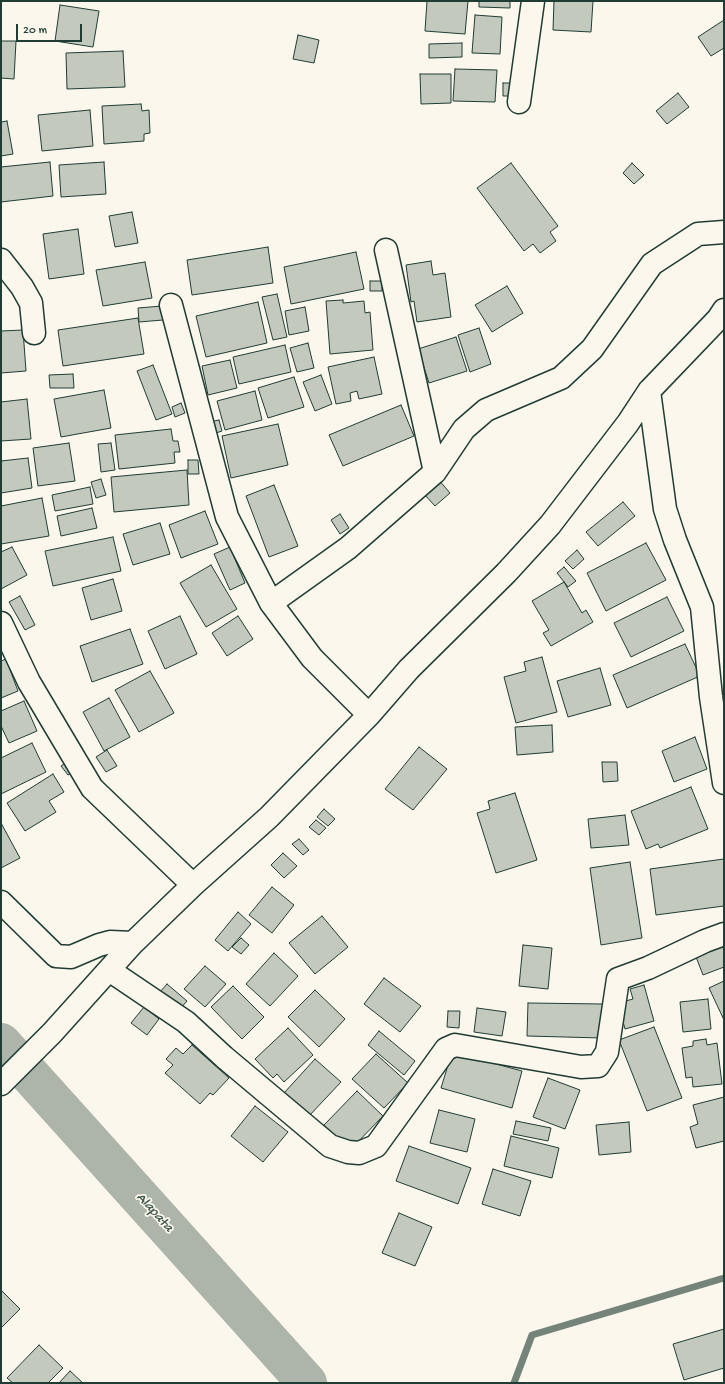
<!DOCTYPE html>
<style>
body{margin:0}
#map{position:relative;width:725px;height:1384px;overflow:hidden;background:#fbf7ec;font-family:"Gochi Hand",sans-serif}
canvas{display:block}
.frame{position:absolute;inset:0;border:2px solid #1f3d34;pointer-events:none}
.scale{position:absolute;left:16px;top:24px;width:66px;height:18px;box-sizing:border-box;border:2px solid #1f3d34;border-top:0;padding-left:5px;font-size:12px;line-height:14px;white-space:nowrap;color:#1f3d34;-webkit-text-stroke:3px #fbf7ec;paint-order:stroke}
</style>
<div id="map">
<canvas width="725" height="1384"></canvas>
<div class="frame"></div>
<div class="scale">20 m</div>
</div>
<script>
const g = document.querySelector('canvas').getContext('2d');
g.lineJoin = 'round';
const poly = rows => new Path2D(rows.map(r => 'M' + r).join(''));
function strokePath(path, color, width, dash) { g.strokeStyle = color; g.lineWidth = width; g.lineCap = dash ? 'butt' : 'round'; g.setLineDash(dash || []); g.stroke(path); }
function fill(path, color) { g.fillStyle = color; g.fill(path, 'evenodd'); }
function label(font, color, halo, rows, align = 'center') {
  g.font = font + ' "Gochi Hand",sans-serif'; g.lineWidth = 3.5; g.setLineDash([]); g.textBaseline = 'middle'; g.strokeStyle = halo; g.fillStyle = color; for (const [text, x, y, turn = 0] of rows) {
    g.save(); g.translate(x, y); g.rotate((+turn || 0) * Math.PI / 180); g.textAlign = isNaN(turn) ? turn : align; if (halo) g.strokeText(text, 0, 0); g.fillText(text, 0, 0); g.restore();
  }
}
strokePath(poly([
 [514,1383,532,1335,724,1278]
]), '#74847b', 7);
strokePath(poly([
 [1,1043,307,1383]
]), '#adb4aa', 40);
const building = poly([
 [427,1,468,1,465,34,425,31,427,1],
 [479,1,510,1,510,8,479,7,479,1],
 [554,1,593,1,591,32,553,30,554,1],
 [60,5,99,11,93,47,55,41,60,5],
 [475,15,502,17,500,54,472,53,475,15],
 [724,20,724,48,711,56,698,37,724,20],
 [298,35,319,40,314,63,293,59,298,35],
 [1,41,16,41,14,79,1,78,1,41],
 [462,43,462,57,429,58,429,44,462,43],
 [123,51,125,87,67,89,66,53,123,51],
 [455,69,497,70,495,102,453,101,455,69],
 [420,74,451,74,451,103,421,104,420,74],
 [503,83,516,83,516,96,503,96,503,83],
 [678,93,689,107,667,124,656,111,678,93],
 [141,104,142,111,149,110,150,133,144,134,144,141,104,144,102,106,141,104],
 [90,110,93,146,42,151,38,115,90,110],
 [7,121,13,154,1,156,1,122,7,121],
 [50,162,53,196,1,202,1,167,50,162],
 [104,162,106,194,61,197,59,165,104,162],
 [511,163,558,226,550,232,556,241,540,253,533,244,524,251,477,188,511,163],
 [632,163,644,175,634,184,623,173,632,163],
 [132,212,138,243,115,247,109,216,132,212],
 [78,229,84,274,49,279,43,234,78,229],
 [268,247,273,283,192,295,187,260,268,247],
 [356,252,364,289,291,304,284,267,356,252],
 [431,261,433,275,445,273,451,317,417,322,414,301,411,302,406,265,431,261],
 [145,262,152,298,103,306,96,270,145,262],
 [370,281,382,281,382,291,370,291,370,281],
 [507,286,523,313,492,332,475,305,507,286],
 [277,294,287,337,273,340,262,297,277,294],
 [343,300,343,303,364,301,365,313,370,312,373,350,330,354,326,301,343,300],
 [258,302,267,343,206,357,196,316,258,302],
 [162,306,163,320,139,322,138,308,162,306],
 [305,307,309,331,289,335,285,311,305,307],
 [138,318,144,354,63,366,58,330,138,318],
 [479,328,491,364,470,372,458,335,479,328],
 [23,330,26,371,1,373,1,331,23,330],
 [456,337,467,371,429,383,418,349,456,337],
 [308,343,314,368,297,372,290,348,308,343],
 [285,345,291,372,239,384,233,357,285,345],
 [374,357,382,394,359,399,357,391,350,393,351,401,336,404,328,367,374,357],
 [230,360,237,388,208,395,202,366,230,360],
 [153,365,172,414,156,420,137,371,153,365],
 [73,374,74,388,50,388,49,375,73,374],
 [321,375,332,404,315,411,303,382,321,375],
 [294,377,304,407,268,418,258,388,294,377],
 [104,390,111,428,61,437,54,399,104,390],
 [255,391,262,420,225,430,217,401,255,391],
 [27,399,31,439,1,441,1,402,27,399],
 [181,403,185,413,175,417,172,407,181,403],
 [401,405,414,436,343,466,329,435,401,405],
 [219,420,222,431,213,434,210,422,219,420],
 [278,424,288,465,231,478,222,436,278,424],
 [171,429,173,441,178,441,180,452,174,452,175,463,119,469,115,435,171,429],
 [69,443,75,481,38,486,33,448,69,443],
 [111,443,115,470,101,472,98,444,111,443],
 [28,458,32,488,1,493,1,461,28,458],
 [188,460,198,460,199,474,188,474,188,460],
 [187,470,189,505,114,512,111,477,187,470],
 [101,479,106,495,96,498,91,482,101,479],
 [438,479,450,493,435,506,423,493,438,479],
 [274,485,298,546,269,557,246,496,274,485],
 [90,487,93,504,55,511,52,495,90,487],
 [42,498,49,536,1,544,1,506,42,498],
 [623,502,635,516,598,546,586,532,623,502],
 [92,508,97,528,61,536,57,516,92,508],
 [205,511,218,544,181,558,169,525,205,511],
 [340,514,349,528,340,534,331,520,340,514],
 [160,523,170,554,133,565,123,534,160,523],
 [113,537,121,571,53,586,45,551,113,537],
 [646,543,666,580,606,611,587,573,646,543],
 [12,547,27,575,1,589,1,552,12,547],
 [230,547,245,583,230,590,214,554,230,547],
 [577,550,584,559,573,569,565,561,577,550],
 [211,565,237,609,206,627,180,583,211,565],
 [564,567,576,581,568,587,557,573,564,567],
 [113,579,122,611,91,620,82,588,113,579],
 [564,582,582,613,586,610,593,622,551,646,543,633,549,630,532,601,564,582],
 [20,596,35,625,25,630,9,602,20,596],
 [667,597,684,631,631,657,614,623,667,597],
 [180,616,197,654,165,669,148,631,180,616],
 [238,616,253,639,227,656,212,633,238,616],
 [130,629,143,664,92,682,80,646,130,629],
 [685,644,700,676,627,708,613,675,685,644],
 [542,657,557,712,516,723,504,677,526,671,524,662,542,657],
 [6,659,18,691,1,698,1,661,6,659],
 [600,668,611,705,568,717,557,681,600,668],
 [150,671,174,713,139,732,115,690,150,671],
 [109,698,130,737,104,751,83,712,109,698],
 [24,701,37,731,9,743,1,726,1,711,24,701],
 [552,725,553,752,517,755,515,727,552,725],
 [695,737,707,769,674,782,662,751,695,737],
 [32,743,46,772,1,794,1,758,32,743],
 [419,747,447,769,413,810,385,789,419,747],
 [107,750,117,766,106,772,96,757,107,750],
 [73,758,79,768,68,775,61,766,73,758],
 [602,762,617,762,618,781,603,782,602,762],
 [53,774,64,792,49,801,56,812,25,831,7,803,53,774],
 [691,787,708,829,660,848,658,844,646,849,631,811,691,787],
 [515,793,537,860,496,873,477,813,490,809,488,801,515,793],
 [324,809,335,819,328,826,317,817,324,809],
 [625,815,629,845,591,848,588,819,625,815],
 [316,820,326,828,319,835,309,827,316,820],
 [1,823,20,858,1,868,1,823],
 [299,839,309,850,303,855,292,844,299,839],
 [283,853,297,866,284,878,271,865,283,853],
 [724,859,724,906,656,915,650,869,724,859],
 [630,862,642,938,601,945,590,868,630,862],
 [272,887,294,905,272,933,249,915,272,887],
 [238,912,251,924,228,951,215,940,238,912],
 [322,916,348,947,315,974,289,943,322,916],
 [241,938,249,945,241,954,232,947,241,938],
 [724,939,724,967,703,975,693,949,724,939],
 [523,945,552,948,548,989,519,986,523,945],
 [274,953,298,976,270,1006,246,984,274,953],
 [205,966,226,984,205,1007,184,989,205,966],
 [384,978,421,1006,400,1032,364,1004,384,978],
 [724,981,724,1020,709,988,724,981],
 [167,984,187,1001,180,1009,160,992,167,984],
 [644,985,654,1021,625,1029,618,1003,633,999,630,989,644,985],
 [233,986,264,1017,242,1039,211,1007,233,986],
 [315,990,345,1019,319,1047,288,1017,315,990],
 [708,999,711,1029,683,1032,680,1002,708,999],
 [528,1003,603,1004,602,1038,527,1036,528,1003],
 [144,1007,159,1019,147,1035,131,1023,144,1007],
 [477,1008,506,1012,502,1036,474,1032,477,1008],
 [448,1011,460,1011,459,1028,447,1027,448,1011],
 [654,1027,682,1098,647,1111,619,1040,654,1027],
 [288,1028,313,1055,284,1082,277,1074,273,1078,255,1059,288,1028],
 [379,1031,415,1061,404,1075,368,1045,379,1031],
 [706,1039,707,1045,717,1043,722,1084,693,1087,692,1077,686,1078,682,1048,693,1046,693,1041,706,1039],
 [192,1045,229,1078,213,1095,210,1093,200,1104,165,1073,173,1065,166,1059,176,1048,183,1054,192,1045],
 [452,1052,522,1071,512,1108,441,1088,452,1052],
 [376,1054,408,1083,384,1108,352,1079,376,1054],
 [315,1059,341,1082,309,1116,284,1093,315,1059],
 [548,1078,580,1090,565,1129,533,1117,548,1078],
 [357,1091,383,1116,350,1150,324,1125,357,1091],
 [724,1097,724,1141,696,1148,690,1127,698,1124,693,1105,724,1097],
 [255,1106,288,1132,263,1162,231,1136,255,1106],
 [439,1110,475,1119,467,1152,430,1143,439,1110],
 [516,1121,551,1128,548,1141,513,1134,516,1121],
 [629,1122,631,1152,599,1155,596,1125,629,1122],
 [511,1136,559,1148,552,1178,504,1166,511,1136],
 [409,1146,471,1168,458,1204,396,1181,409,1146],
 [493,1169,531,1181,520,1216,482,1204,493,1169],
 [399,1213,432,1227,415,1266,382,1253,399,1213],
 [1,1290,20,1309,1,1328,1,1290],
 [724,1329,724,1368,684,1380,673,1344,724,1329],
 [39,1345,63,1368,48,1383,13,1383,7,1378,39,1345],
 [70,1371,83,1383,59,1383,70,1371]
]);
fill(building, '#c4c9be');
strokePath(building, '#1f3d34', 1);
const minor = poly([
 [519,102,533,1],
 [386,250,435,472],
 [1,260,22,287,31,303,34,333],
 [171,305,227,517,271,603,312,658,369,715],
 [649,391,665,509,675,540,702,607,711,697,724,783],
 [271,603,348,548,435,472,464,429,486,410,561,378,592,349,652,264,698,234,724,232],
 [1,623,29,682,92,788,193,885],
 [1,902,56,956,71,957,99,945,110,942,133,943],
 [109,970,186,1022,224,1057,330,1146,348,1152,359,1153,376,1146,446,1049,455,1045,581,1067,598,1066,607,1052,618,979,648,968,705,941,724,934],
 [1,1084,52,1033,133,943,193,885,269,817,369,715,409,669,506,573,550,525,628,423,649,391,718,319,724,310]
]);
strokePath(minor, '#1f3d34', 25);
strokePath(minor, '#fbf7ec', 22);
label('italic 14px', '#425b52', '#fbf7ec', [
 ["Alapata",154,1213,48]
]);
</script>
